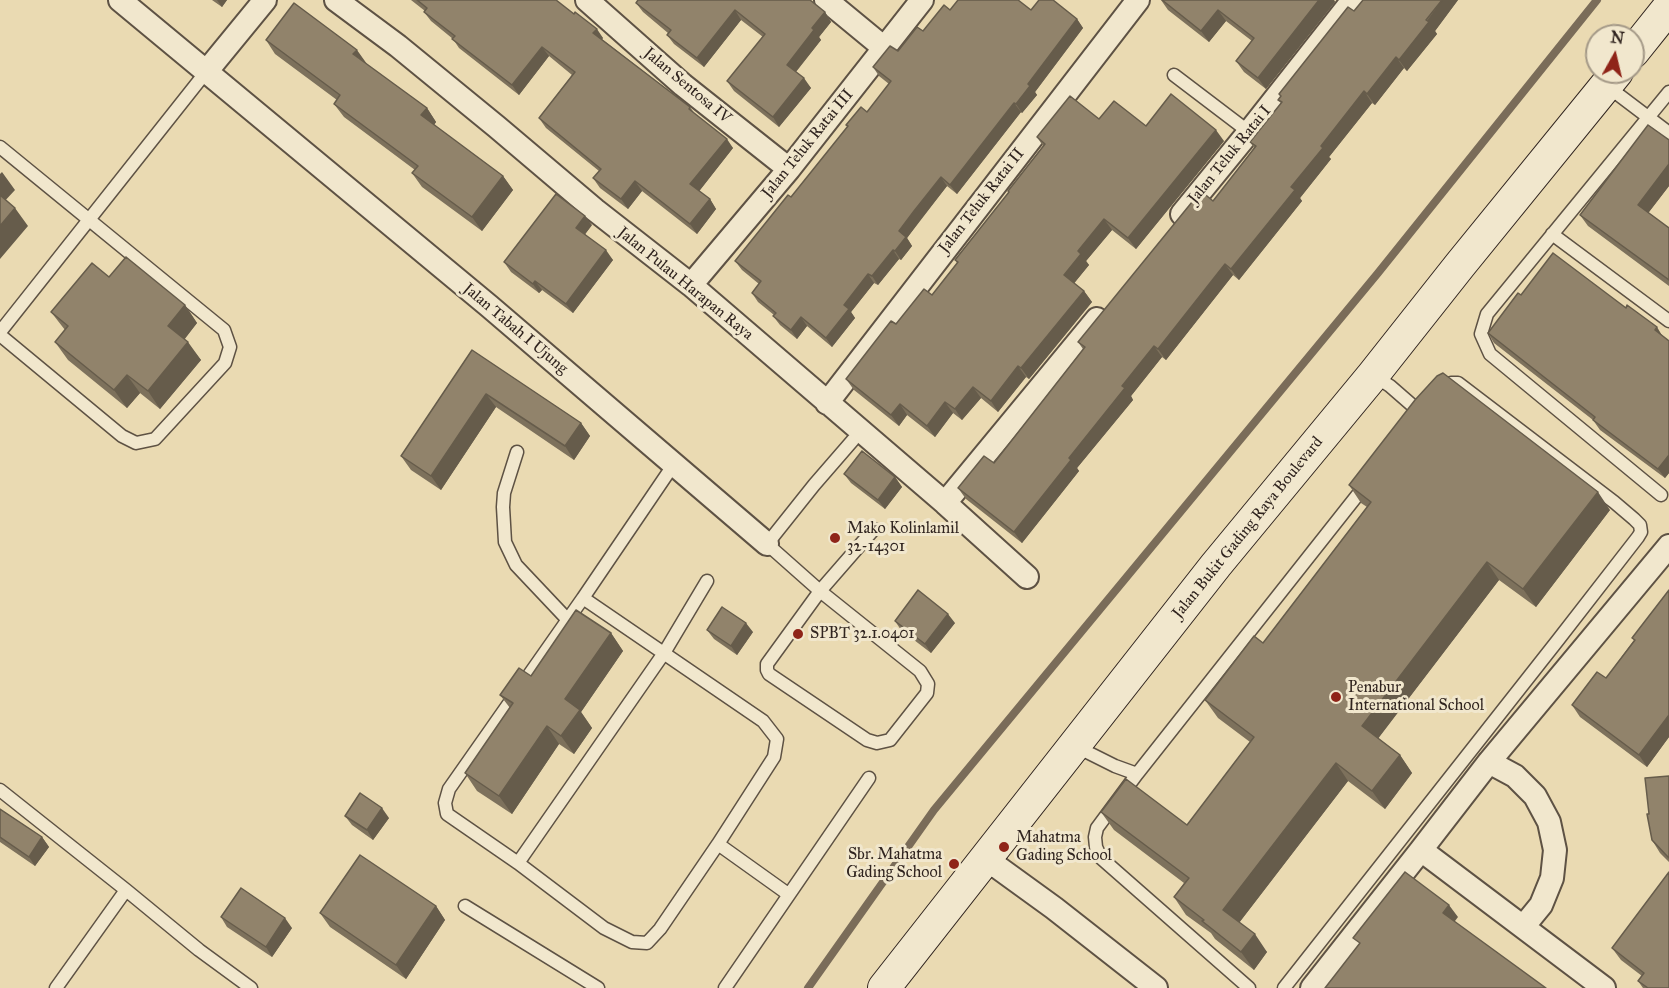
<!DOCTYPE html>
<style>
body{margin:0}
#map{position:relative;width:1669px;height:988px;overflow:hidden;background:#eadab2;font-family:"IM FELL Great Primer",serif}
canvas{display:block}
.north{position:absolute;left:1585px;top:24px;width:60px;height:60px;box-sizing:border-box;background:#f1e7cd;border:2px solid #a49987;border-radius:50%;rotate:8deg;font-size:16px;font-weight:700;line-height:24px;text-align:center;color:#30241f}
.north::after{content:'';display:block;margin:auto;width:21px;height:27px;background:#8f2418;clip-path:polygon(50% 0,100% 100%,50% 72%,0 100%)}
</style>
<div id="map">
<canvas width="1669" height="988"></canvas>
<div class="north">N</div>
</div>
<script>
const g = document.querySelector('canvas').getContext('2d');
g.lineJoin = 'round';
const poly = rows => new Path2D(rows.map(r => 'M' + r).join(''));
function strokePath(path, color, width, dash) { g.strokeStyle = color; g.lineWidth = width; g.lineCap = dash ? 'butt' : 'round'; g.setLineDash(dash || []); g.stroke(path); }
function fill(path, color) { g.fillStyle = color; g.fill(path, 'evenodd'); }
function label(font, color, halo, rows, align = 'center') {
  g.font = font + ' "IM FELL Great Primer",serif'; g.lineWidth = 6; g.setLineDash([]); g.textBaseline = 'middle'; g.strokeStyle = halo; g.fillStyle = color; for (const [text, x, y, turn = 0] of rows) {
    g.save(); g.translate(x, y); g.rotate((+turn || 0) * Math.PI / 180); g.textAlign = isNaN(turn) ? turn : align; if (halo) g.strokeText(text, 0, 0); g.fillText(text, 0, 0); g.restore();
  }
}
strokePath(poly([
 [808,988,934,810,1378,273,1597,0]
]), '#7a6c59', 8);
const lane = poly([
 [1174,75,1249,132],
 [1607,86,1669,133],
 [0,147,224,330,230,347,225,363,155,439,136,443,122,436,0,335],
 [1552,234,1669,321],
 [0,332,206,72],
 [1373,375,1390,386,1421,413],
 [853,440,814,485,767,544,820,591,920,671,928,684,927,693,890,740,877,743,867,740,769,674,767,670,767,664,820,591,874,529],
 [517,452,504,493,503,507,505,542,516,565,567,619],
 [1661,495,1490,354,1481,334,1487,314,1669,92],
 [583,598,674,464],
 [1077,745,1089,753,1115,766,1137,774,1367,483],
 [1137,774,1097,828,1095,837,1096,847,1101,858,1249,988],
 [0,790,126,890,199,950,251,988],
 [718,844,774,757,777,739,763,721,583,598,449,789,445,803,447,814,518,863,604,928,632,942,647,943,660,929,718,844,788,894],
 [518,863,664,653,707,581],
 [465,906,598,988],
 [56,988,126,890],
 [725,988,869,778],
 [1284,988,1558,640,1638,537,1641,532,1640,525,1634,519,1614,502,1458,383,1451,383,1442,390]
]);
const street = poly([
 [120,0,489,306,767,544],
 [336,0,398,46,497,127,595,210,691,285,945,503,1027,577],
 [587,0,683,85,789,169],
 [826,0,883,47],
 [206,72,265,0],
 [1182,214,1249,132,1353,0],
 [691,285,789,169,922,0],
 [827,403,1138,0],
 [945,503,1097,319],
 [1489,762,1515,776,1535,796,1549,822,1555,850,1552,878,1541,905,1523,927],
 [1421,850,1604,988],
 [985,858,1054,908,1156,988],
 [1312,988,1421,850,1489,762,1669,546]
]);
const secondary = poly([
 [1633,52,1669,7],
 [884,988,1216,565,1373,375,1460,265,1617,72]
]);
strokePath(lane, '#5e5244', 15);
strokePath(street, '#5e5244', 26);
strokePath(secondary, '#30241f', 34);
strokePath(lane, '#f1e7cd', 12);
strokePath(street, '#f1e7cd', 22);
strokePath(secondary, '#f1e7cd', 32);
fill(poly([
 [212,0,227,0,222,7],
 [411,0,556,0,603,38,602,39,690,107,695,114,733,148,699,191,710,199,716,209,697,234,642,191,628,209,600,188,593,178,599,171,546,128,539,118,572,75,549,56,519,95,459,48,453,39,431,21,424,12,425,11],
 [1161,0,1334,0,1335,2,1266,89,1244,72,1236,61,1252,41,1226,21,1209,42,1168,10],
 [1363,0,1458,0,1435,31,1437,34,1407,71,1404,68,1375,105,1372,103,1329,157,1331,159,1300,198,1302,201,1239,280,1233,275,1166,360,1162,357,1131,396,1133,400,1077,468,1079,471,1022,543,966,499,958,488,994,463,1083,349,1078,342,1213,201,1254,148,1250,142,1281,103,1278,100,1281,97,1279,94,1354,11],
 [636,3,813,3,825,12,831,22,819,37,821,40,796,72,811,88,779,127,734,91,727,81,763,37,741,20,704,67,674,44,667,35,668,33,643,12],
 [950,10,1031,10,1077,19,1083,28,1035,92,1037,95,1022,113,1021,112,957,194,947,186,920,220,907,238,912,246,901,260,899,259,878,285,874,283,851,312,855,318,832,347,807,326,797,339,780,325,773,316,774,315,758,302,752,293,759,284,742,270,735,261,791,197,848,126,846,125,867,112,889,84,879,76,873,67,898,51],
 [266,40,366,64,427,108,436,122,434,125,503,176,513,190,482,231,422,187,412,173,415,170,344,117,334,104,337,100,275,54],
 [1099,119,1146,126,1224,141,1136,249,1112,230,1086,261,1089,265,1074,283,1084,291,1092,302,1029,379,1026,377,998,412,981,398,962,420,953,413,935,437,907,415,899,426,854,390,846,379,896,324,932,295,957,263,955,260,1009,192,1008,191,1043,146,1037,137],
 [1669,140,1669,186,1648,213,1669,228,1669,286,1588,226,1580,215],
 [592,225,585,234,613,260,573,313,542,290,539,293,511,272,504,262],
 [109,277,185,305,197,323,184,339,201,360,160,409,140,393,127,408,68,360,55,342,65,330,51,312],
 [1521,295,1663,337,1669,341,1669,473,1665,478,1600,430,1593,420,1494,343,1488,333],
 [472,350,581,423,590,436,574,460,496,407,441,490,411,470,401,456],
 [844,474,895,477,902,487,885,509,851,483],
 [1349,485,1610,510,1536,607,1499,580,1378,738,1400,755,1412,773,1385,809,1348,781,1239,923,1267,952,1254,970,1215,939,1211,933,1186,915,1174,897,1184,883,1114,830,1101,812,1187,825,1250,742,1218,718,1205,700,1263,643,1367,507,1361,503],
 [1669,590,1669,737,1647,767,1580,717,1572,705,1606,678,1634,640,1632,638],
 [895,621,955,623,931,653,901,630],
 [707,630,753,632,737,655,714,639],
 [611,633,623,651,581,712,592,728,574,754,559,744,512,814,477,791,465,773,510,708,500,695,531,676],
 [1669,776,1669,862,1660,853,1652,840,1649,814],
 [0,809,42,837,49,847,35,866,0,842],
 [345,816,389,818,373,840,352,825],
 [436,906,445,920,406,979,330,927,320,913],
 [221,917,292,928,272,957,227,927],
 [1612,948,1669,988,1643,988,1638,981,1642,976,1621,960]
]), '#7d715c');
fill(poly([
 [217,0,227,0,222,7],
 [1319,0,1334,0,1335,2,1266,89,1258,78],
 [1442,0,1458,0,1435,31,1437,34,1407,71,1399,60],
 [735,10,741,20,704,67,697,58],
 [1218,10,1226,21,1209,42,1201,31],
 [825,12,831,22,819,37,821,40,794,74,787,65,812,28],
 [1077,19,1083,28,1035,92,1037,95,1022,113,1016,104,1028,84],
 [597,29,603,38,600,42,593,33],
 [542,47,549,56,519,95,512,85],
 [357,50,367,64,353,54],
 [1396,57,1404,68,1375,105,1367,94],
 [804,78,811,88,779,127,773,117],
 [1364,91,1372,103,1329,157,1331,159,1300,198,1302,201,1239,280,1231,269,1321,146],
 [1014,103,1021,112,957,194,950,185],
 [427,108,436,122,431,129,421,115],
 [1216,130,1224,141,1136,249,1128,238],
 [727,139,733,148,697,194,690,184],
 [1669,164,1669,186,1646,216,1638,205],
 [2,172,15,190,2,204,0,202,0,174],
 [503,176,513,190,482,231,472,217],
 [941,177,947,186,907,238,912,246,901,260,895,251,899,231],
 [635,181,642,191,628,209,621,199],
 [710,199,716,209,697,234,690,224],
 [15,208,28,226,0,259,0,226],
 [585,216,592,225,583,237,576,228],
 [1104,219,1112,230,1086,261,1089,265,1072,286,1064,275,1078,251],
 [606,250,613,260,573,313,566,304],
 [893,250,899,259,878,285,872,276],
 [1225,264,1233,275,1166,360,1158,349],
 [868,274,874,283,851,312,855,318,832,347,826,338,844,305],
 [535,281,542,290,539,293,533,284],
 [1084,291,1092,302,1029,379,1021,368],
 [185,305,197,323,181,344,168,326],
 [801,317,807,326,797,339,791,330],
 [1657,327,1663,337,1655,330],
 [188,342,201,360,160,409,148,391],
 [1154,346,1162,357,1131,396,1133,400,1077,468,1079,471,1022,543,1014,532,1122,386],
 [1018,366,1026,377,998,412,991,401],
 [127,375,140,393,127,408,114,390],
 [973,387,981,398,962,420,955,409],
 [486,394,496,407,441,490,431,476],
 [945,402,953,413,935,437,927,426],
 [900,404,907,415,899,426,891,415],
 [581,423,590,436,574,460,565,446],
 [1669,455,1669,473,1665,478,1658,469],
 [895,477,902,487,885,509,878,500],
 [1598,492,1610,510,1536,607,1523,589],
 [1487,562,1499,580,1374,744,1362,726],
 [948,614,955,623,931,653,925,644],
 [746,623,753,632,737,655,731,646],
 [611,633,623,651,581,712,592,728,574,754,561,736,565,699],
 [1669,715,1669,737,1647,767,1639,755],
 [547,726,559,744,512,814,499,796],
 [1400,755,1412,773,1385,809,1372,791],
 [1336,763,1348,781,1235,928,1223,910],
 [382,808,389,818,373,840,367,830],
 [42,837,49,847,35,866,29,857],
 [1449,905,1458,917,1452,925,1443,913],
 [436,906,445,920,406,979,396,965],
 [285,918,292,928,272,957,266,947],
 [1255,934,1267,952,1254,970,1241,952]
]), '#665c4b');
const building = poly([
 [417,0,556,0,574,14,575,12,597,29,593,33,690,107,689,109,727,139,690,184,710,199,690,224,635,181,621,199,593,178,601,169,539,118,575,72,542,47,512,85,452,39,455,36,424,12,427,8,417,0],
 [638,0,810,0,825,12,812,28,814,30,787,65,804,78,773,117,727,81,765,34,735,10,697,58,667,35,671,30,636,3,638,0],
 [958,0,1018,0,1031,10,1039,0,1053,0,1077,19,1028,84,1030,86,1016,104,1014,103,950,185,941,177,914,211,899,231,906,237,895,251,893,250,872,276,868,274,844,305,849,309,826,338,801,317,791,330,773,316,776,313,752,293,761,281,735,261,788,195,791,197,848,126,846,125,861,107,867,112,891,81,873,67,890,46,898,51,917,27,923,31,944,5,950,10,958,0],
 [1162,0,1319,0,1258,78,1236,61,1254,38,1218,10,1201,31,1162,0],
 [1363,0,1442,0,1426,20,1429,22,1399,60,1396,57,1367,94,1364,91,1321,146,1323,148,1291,187,1295,190,1231,269,1225,264,1158,349,1154,346,1122,386,1125,388,1069,458,1071,460,1014,532,958,488,984,456,994,463,1085,347,1078,342,1201,191,1213,201,1256,146,1250,142,1282,102,1278,100,1281,96,1279,94,1348,7,1354,11,1363,0],
 [294,3,357,50,353,54,427,108,421,115,503,176,472,217,412,173,418,166,334,104,340,95,266,40,294,3],
 [1171,94,1216,130,1128,238,1104,219,1078,251,1081,254,1064,275,1084,291,1021,368,1018,366,991,401,973,387,955,409,945,402,927,426,900,404,891,415,846,379,891,321,896,324,924,289,932,295,958,262,955,260,1009,192,1008,191,1045,144,1037,137,1070,96,1099,119,1114,101,1146,126,1171,94],
 [1648,125,1669,140,1669,164,1638,205,1669,228,1669,280,1580,215,1648,125],
 [556,194,585,216,576,228,606,250,566,304,535,281,533,284,504,262,556,194],
 [0,195,15,208,0,226,0,195],
 [1553,253,1626,308,1627,305,1657,327,1655,330,1669,341,1669,455,1658,469,1593,420,1595,417,1488,333,1518,293,1521,295,1553,253],
 [126,257,185,305,168,326,188,342,148,391,127,375,114,390,55,342,68,326,51,312,92,263,109,277,126,257],
 [472,350,581,423,565,446,486,394,431,476,401,456,472,350],
 [1443,373,1598,492,1523,589,1487,562,1362,726,1400,755,1372,791,1336,763,1223,910,1255,934,1241,952,1202,921,1204,920,1174,897,1189,878,1101,812,1126,779,1187,825,1254,737,1205,700,1254,636,1263,643,1371,502,1349,485,1415,400,1437,376,1443,373],
 [862,451,895,477,878,500,844,474,862,451],
 [918,590,948,614,925,644,895,621,918,590],
 [1669,590,1669,715,1639,755,1572,705,1597,672,1606,678,1635,640,1632,638,1669,590],
 [722,607,746,623,731,646,707,630,722,607],
 [576,610,611,633,565,699,580,710,561,736,547,726,499,796,465,773,513,703,500,695,519,668,531,676,576,610],
 [1669,776,1669,858,1652,840,1647,814,1649,814,1645,778,1669,776],
 [360,793,382,808,367,830,345,816,360,793],
 [0,809,42,837,29,857,0,837,0,809],
 [360,855,436,906,396,965,320,913,360,855],
 [1405,872,1449,905,1443,913,1546,988,1325,988,1360,943,1353,938,1405,872],
 [1669,872,1669,988,1648,988,1638,981,1644,973,1612,948,1669,872],
 [241,888,285,918,266,947,221,917,241,888]
]);
fill(building, '#91836b');
strokePath(building, '#665c4b', 1.5);
for (const [x, y, r, color] of [
 [835,538,6,"#8f2418"],
 [798,634,6,"#8f2418"],
 [1336,697,6,"#8f2418"],
 [1004,847,6,"#8f2418"],
 [954,864,6,"#8f2418"]
]) { const dot = new Path2D(); dot.arc(x, y, r, 0, 2 * Math.PI); g.fillStyle = color; g.fill(dot); strokePath(dot, '#f1e7cd', 2); }
label('16px', '#30241f', '#f1e7cd', [
 ["Jalan Sentosa IV",687,86,40],
 ["Jalan Teluk Ratai III",808,144,-51],
 ["Jalan Teluk Ratai I",1230,155,-51],
 ["Jalan Teluk Ratai II",982,201,-52],
 ["Jalan Pulau Harapan Raya",685,284,39],
 ["Jalan Tabah I Ujung",515,329,40],
 ["Jalan Bukit Gading Raya Boulevard",1248,528,-51]
]);
label('16px', '#30241f', '#f1e7cd', [
 ["Mako Kolinlamil",847,529],
 ["32-14301",847,547],
 ["SPBT 32.1.0401",810,634],
 ["Penabur",1348,688],
 ["International School",1348,706],
 ["Mahatma",1016,838],
 ["Gading School",1016,856],
 ["Sbr. Mahatma",942,855,"right"],
 ["Gading School",942,873,"right"]
], 'left');
</script>
